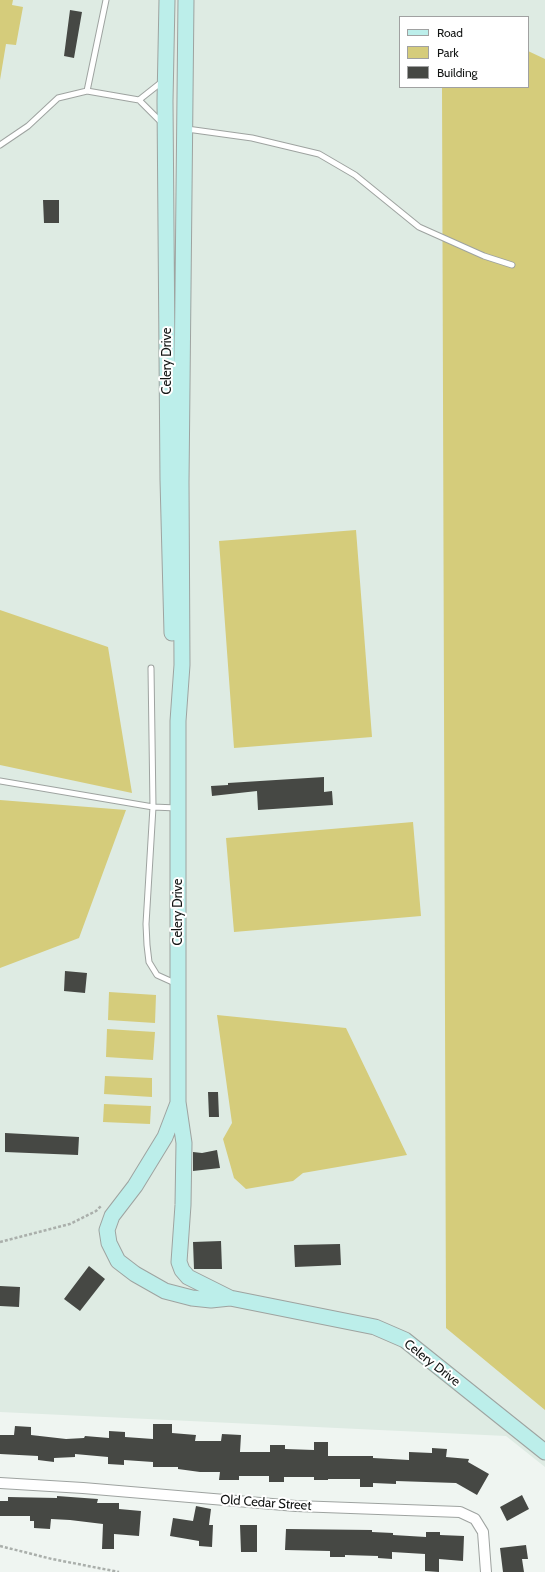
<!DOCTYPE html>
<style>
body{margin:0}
#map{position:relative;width:545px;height:1572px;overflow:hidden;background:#eff5f1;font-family:Cabin,sans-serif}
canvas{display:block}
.legend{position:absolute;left:399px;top:16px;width:130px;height:72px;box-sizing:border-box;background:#fff;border:1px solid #a0a1a1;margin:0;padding:5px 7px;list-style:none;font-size:12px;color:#121413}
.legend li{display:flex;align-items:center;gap:8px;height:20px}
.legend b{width:20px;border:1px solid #a0a1a1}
</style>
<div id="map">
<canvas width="545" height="1572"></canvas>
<ul class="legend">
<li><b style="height:5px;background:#bceeea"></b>Road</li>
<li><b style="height:11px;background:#d5cc7b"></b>Park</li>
<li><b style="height:11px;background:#464844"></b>Building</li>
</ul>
</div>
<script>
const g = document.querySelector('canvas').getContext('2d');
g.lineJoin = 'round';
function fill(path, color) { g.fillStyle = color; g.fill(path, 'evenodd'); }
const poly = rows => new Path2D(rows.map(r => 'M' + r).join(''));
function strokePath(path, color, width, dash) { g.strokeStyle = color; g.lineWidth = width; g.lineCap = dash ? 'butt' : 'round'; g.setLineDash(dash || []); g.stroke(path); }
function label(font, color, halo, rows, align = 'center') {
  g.font = font + ' Cabin,sans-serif'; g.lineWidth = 4; g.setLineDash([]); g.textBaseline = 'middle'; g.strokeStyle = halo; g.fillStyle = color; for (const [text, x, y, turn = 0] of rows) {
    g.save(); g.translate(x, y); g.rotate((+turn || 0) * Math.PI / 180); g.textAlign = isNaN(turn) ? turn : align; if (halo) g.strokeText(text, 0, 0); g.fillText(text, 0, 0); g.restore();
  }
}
fill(poly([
 [0,0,545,0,545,1467,506,1436,0,1412],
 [400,17,528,17,528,87,400,87]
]), '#deebe3');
fill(poly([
 [0,0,13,0,12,5,23,7,16,45,6,44,0,80],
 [528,51,545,59,545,1410,446,1328,442,87,528,87],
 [356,530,372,737,234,748,219,541],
 [0,610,108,647,132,793,0,765],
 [0,800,126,810,79,938,0,968],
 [413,822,421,916,234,932,226,838],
 [109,992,156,995,155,1023,108,1020],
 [217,1015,346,1028,407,1155,303,1173,293,1181,246,1189,234,1178,223,1139,232,1123],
 [107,1029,155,1032,153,1060,106,1057],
 [105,1076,152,1078,152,1097,104,1094],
 [104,1104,151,1106,150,1124,103,1122]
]), '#d5cc7b');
fill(poly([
 [70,10,82,12,74,58,64,56],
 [43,200,59,200,59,223,44,223],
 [324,777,324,792,332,791,333,805,258,810,257,791,212,796,211,786,228,785,228,783],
 [65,971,87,973,85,993,64,991],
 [208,1092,218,1092,219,1117,209,1117],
 [5,1133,79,1137,78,1155,5,1152],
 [217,1150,220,1168,193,1171,193,1152,202,1153],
 [221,1241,222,1269,194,1269,193,1242],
 [340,1244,341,1265,295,1267,294,1245],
 [89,1266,105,1279,80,1311,64,1299],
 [0,1286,20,1287,19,1307,0,1306],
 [153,1424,172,1424,172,1433,196,1435,195,1441,221,1441,222,1434,241,1435,240,1452,270,1452,270,1445,285,1445,285,1449,314,1450,314,1442,328,1442,328,1456,373,1456,373,1458,409,1460,409,1452,432,1453,432,1448,447,1449,446,1457,469,1459,468,1462,489,1474,477,1495,456,1483,396,1481,396,1484,373,1483,373,1487,360,1487,360,1479,328,1479,328,1480,314,1480,314,1477,284,1477,284,1482,269,1482,269,1476,239,1476,239,1480,219,1480,220,1472,200,1472,178,1469,178,1467,153,1467,153,1462,124,1460,124,1465,108,1464,108,1457,75,1454,75,1457,54,1458,54,1462,38,1460,38,1456,0,1454,0,1435,14,1435,15,1426,31,1427,31,1435,66,1439,84,1438,85,1436,109,1438,109,1431,125,1432,125,1437,153,1439],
 [522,1495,529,1509,507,1521,500,1507],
 [57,1496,98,1499,97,1503,119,1503,119,1509,141,1511,139,1536,114,1534,114,1549,102,1549,103,1524,70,1520,51,1519,50,1529,34,1528,34,1521,30,1521,30,1516,0,1516,0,1501,8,1501,8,1497,57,1498],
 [196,1506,211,1509,209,1525,213,1525,212,1547,199,1546,199,1541,170,1536,173,1518,193,1521],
 [240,1525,257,1525,257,1552,241,1552],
 [286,1529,372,1530,372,1532,393,1533,393,1535,426,1537,426,1532,440,1532,440,1535,464,1536,463,1561,439,1559,439,1572,425,1571,425,1554,392,1552,392,1559,378,1558,378,1556,345,1555,345,1557,330,1557,330,1551,285,1550],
 [526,1545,528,1559,522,1559,524,1572,503,1572,500,1548]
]), '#464844');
const lane = poly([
 [87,91,106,0],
 [139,100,163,81],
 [187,129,252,138,319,154,355,175,419,227,484,256,512,265],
 [0,145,28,126,58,98,87,91,139,100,163,124],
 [151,668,153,807,146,924,147,945,149,962,157,975,177,984],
 [0,781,153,807,177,808]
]);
const street = poly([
 [0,1483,83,1488,296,1506,460,1512,475,1519,483,1532,486,1572]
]);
const secondary = poly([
 [167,0,165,101,168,480,172,633],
 [186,0,181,482,182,665,178,721,178,1102,184,1143,183,1205,179,1262,182,1270,188,1277,230,1298],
 [178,1103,165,1137,135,1186,112,1216,107,1230,109,1243,118,1261,135,1274,165,1291,192,1298,211,1300,230,1298,375,1327,405,1340,545,1452]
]);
strokePath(lane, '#9ea3a0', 7);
strokePath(street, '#9ea3a0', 12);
strokePath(secondary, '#9ea3a0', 17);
strokePath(poly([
 [0,1242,70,1224,96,1211,102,1205],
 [0,1546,52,1559,119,1572]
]), '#aaafab', 2.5, [3, 2]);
strokePath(lane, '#fff', 5);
strokePath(street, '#fff', 10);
strokePath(secondary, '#bceeea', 15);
label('13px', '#121413', '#fff', [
 ["Celery Drive",167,361,-90],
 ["Celery Drive",178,912,-90],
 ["Celery Drive",432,1363,38],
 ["Old Cedar Street",266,1503,4]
]);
</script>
